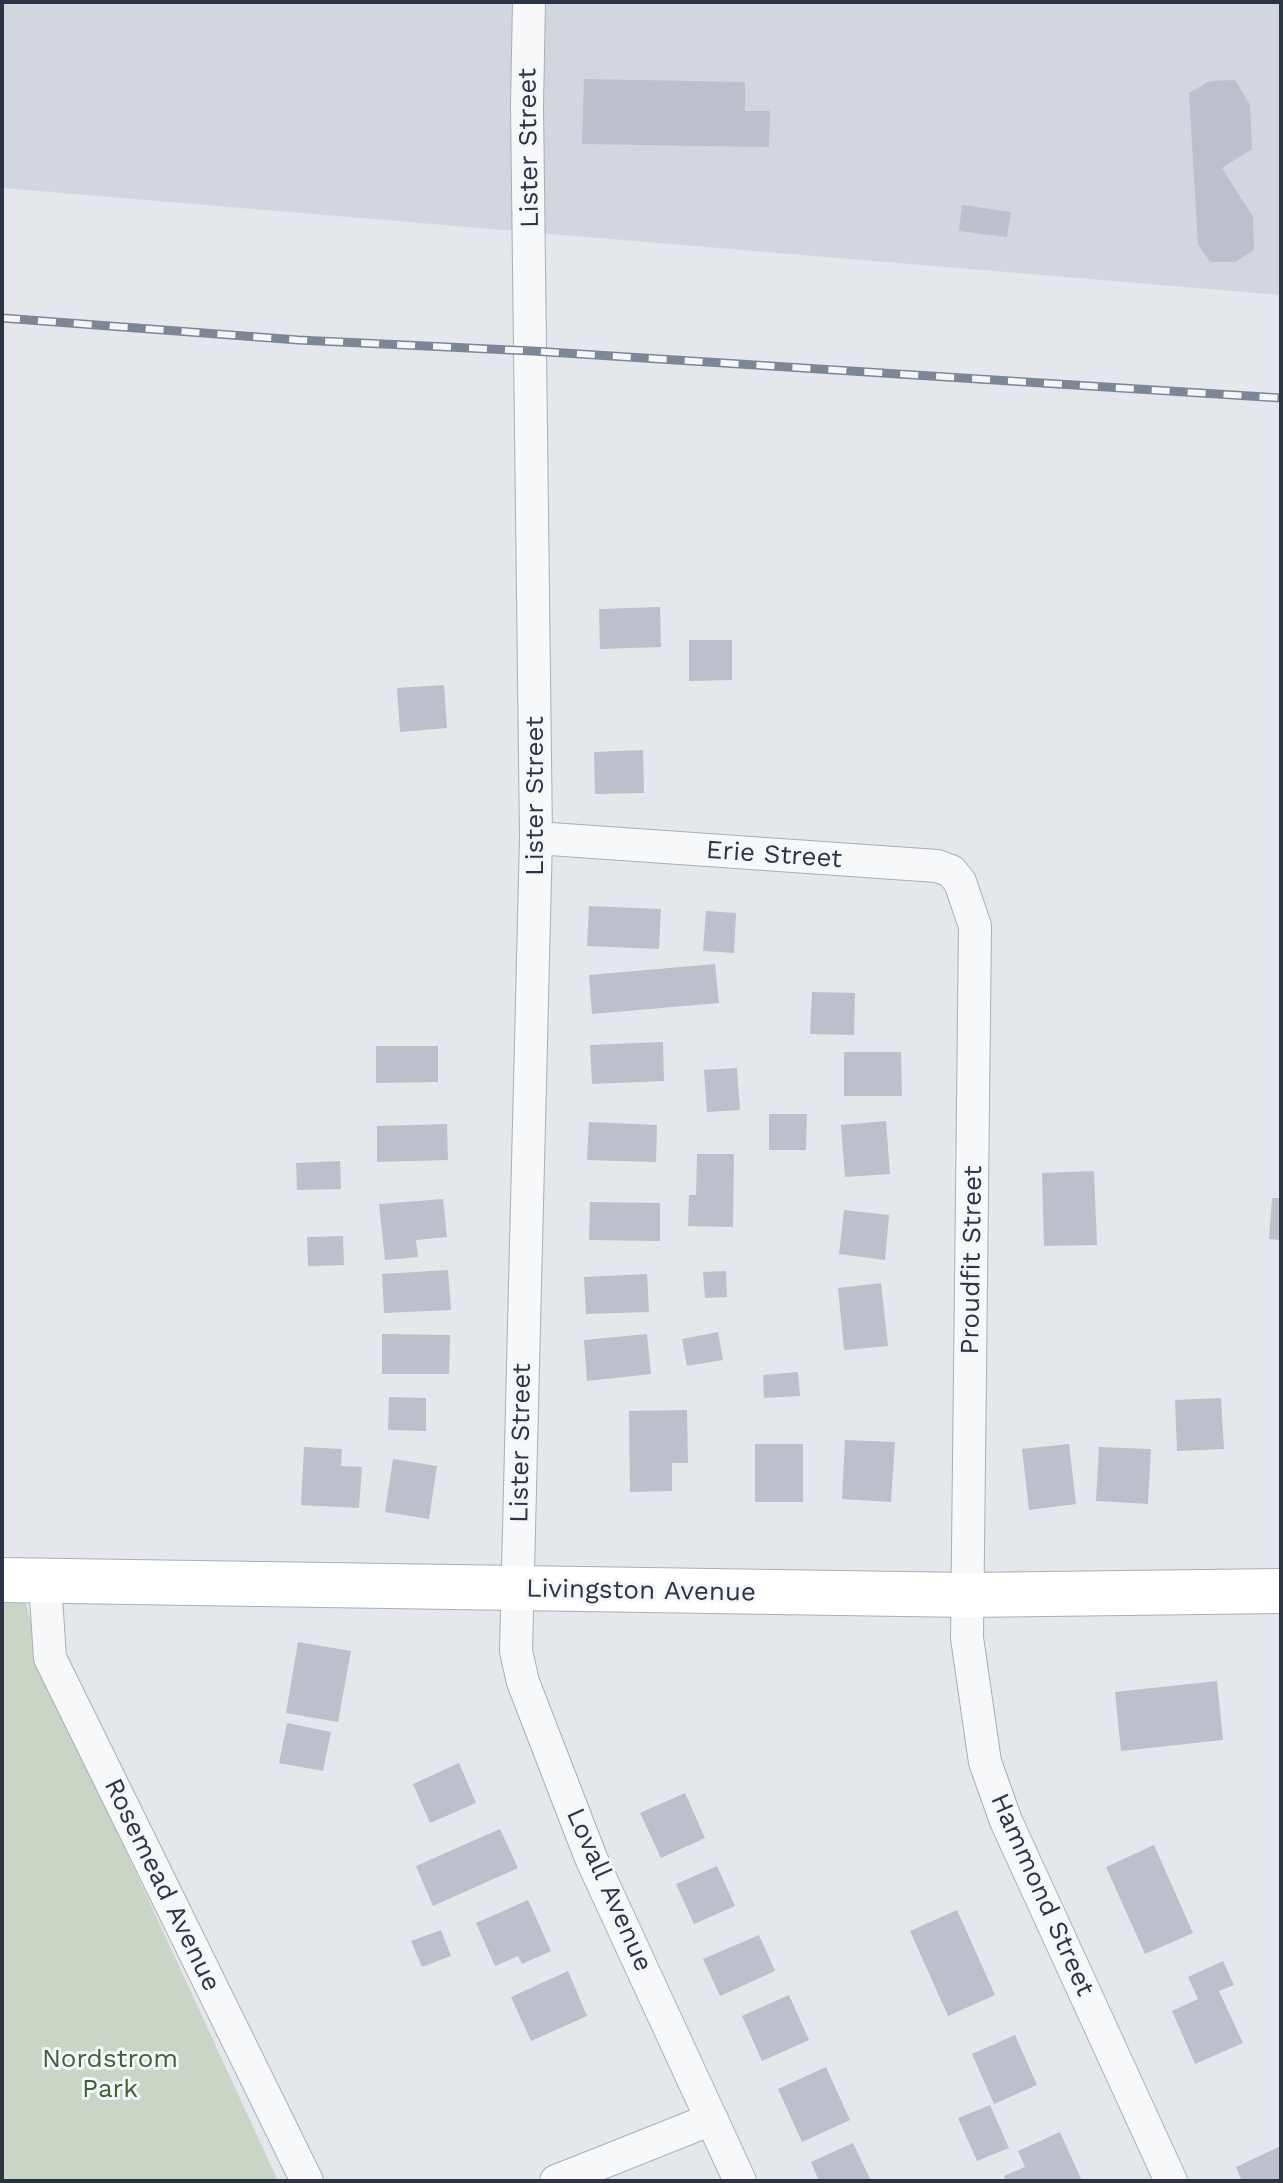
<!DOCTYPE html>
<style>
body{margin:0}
#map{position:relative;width:1283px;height:2183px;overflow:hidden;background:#e4e7ec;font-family:"Work Sans",sans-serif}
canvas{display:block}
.frame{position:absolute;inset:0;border:4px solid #2b3445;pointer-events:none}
</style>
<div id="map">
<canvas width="1283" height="2183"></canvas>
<div class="frame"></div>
</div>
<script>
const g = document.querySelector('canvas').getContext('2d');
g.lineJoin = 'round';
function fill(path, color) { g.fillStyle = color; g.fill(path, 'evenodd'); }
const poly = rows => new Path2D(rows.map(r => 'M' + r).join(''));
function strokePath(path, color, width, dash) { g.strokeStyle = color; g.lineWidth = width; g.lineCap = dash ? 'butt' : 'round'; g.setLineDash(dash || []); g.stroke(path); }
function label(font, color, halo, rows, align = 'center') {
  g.font = font + ' "Work Sans",sans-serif'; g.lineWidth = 6; g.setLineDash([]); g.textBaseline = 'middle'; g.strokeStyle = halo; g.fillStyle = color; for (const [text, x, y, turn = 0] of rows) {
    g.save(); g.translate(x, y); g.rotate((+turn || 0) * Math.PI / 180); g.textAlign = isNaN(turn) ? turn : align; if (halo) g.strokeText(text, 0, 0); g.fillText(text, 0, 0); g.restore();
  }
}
fill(poly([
 [2,2,1281,2,1281,295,2,188]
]), '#d2d6de');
fill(poly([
 [2,1598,25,1600,43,1668,57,1701,278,2181,2,2181]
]), '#c9d6c5');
fill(poly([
 [584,79,745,82,745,111,770,111,769,147,582,144],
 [1235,80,1250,105,1252,149,1222,168,1253,217,1254,250,1235,262,1210,262,1198,244,1189,93,1210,81],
 [962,205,1011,212,1007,237,959,231],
 [660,607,661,647,600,649,599,609],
 [689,640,732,640,732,680,689,681],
 [444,685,447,728,400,732,397,688],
 [643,750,644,793,595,794,594,752],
 [589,906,661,909,659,949,587,946],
 [706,911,736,913,734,953,703,951],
 [715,964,719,1003,592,1014,589,975],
 [812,992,855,993,854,1035,810,1034],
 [663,1042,664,1081,592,1084,590,1045],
 [376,1046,438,1046,438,1082,376,1083],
 [844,1052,901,1052,902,1096,844,1096],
 [737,1068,740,1110,707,1112,704,1070],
 [769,1114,807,1114,806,1150,769,1150],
 [886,1121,890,1174,845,1177,841,1125],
 [589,1122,657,1125,656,1162,587,1160],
 [447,1124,448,1160,377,1162,377,1126],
 [697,1154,734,1154,733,1227,688,1226,689,1195,696,1195],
 [340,1161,341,1189,297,1190,296,1163],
 [1094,1171,1097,1245,1044,1246,1042,1173],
 [1272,1198,1281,1198,1281,1240,1269,1239],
 [443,1199,447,1237,416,1240,418,1257,385,1260,379,1204],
 [590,1202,660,1203,660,1241,589,1240],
 [844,1210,889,1215,885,1260,839,1254],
 [343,1236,344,1265,308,1266,307,1237],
 [448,1270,451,1310,384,1313,382,1274],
 [726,1271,727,1297,705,1298,703,1272],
 [647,1274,649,1312,586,1314,584,1277],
 [881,1283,888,1346,844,1350,838,1288],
 [718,1332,723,1360,687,1366,682,1339],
 [382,1334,450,1335,449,1374,382,1374],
 [647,1334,651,1374,587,1381,584,1340],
 [798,1372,800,1396,764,1398,763,1375],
 [389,1397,426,1398,426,1431,388,1430],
 [1221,1398,1224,1449,1177,1451,1175,1400],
 [687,1410,688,1463,672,1463,672,1491,630,1492,629,1411],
 [845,1440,895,1442,891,1502,842,1499],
 [755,1444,803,1444,803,1502,755,1502],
 [1069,1444,1076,1504,1029,1510,1022,1449],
 [304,1447,342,1449,341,1466,362,1467,359,1508,301,1505],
 [1099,1447,1151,1449,1148,1504,1096,1501],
 [393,1459,437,1466,429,1519,385,1512],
 [298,1642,351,1651,338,1722,286,1713],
 [1217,1681,1223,1740,1121,1751,1115,1692],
 [287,1723,331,1732,323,1771,279,1763],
 [459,1763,476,1803,430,1823,413,1784],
 [685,1793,705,1838,661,1858,640,1813],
 [500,1829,518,1868,433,1906,416,1866],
 [1154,1845,1193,1933,1145,1954,1106,1867],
 [717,1866,735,1906,694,1924,676,1884],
 [528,1900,551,1951,522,1964,518,1956,495,1966,476,1923],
 [957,1910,995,1995,948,2016,910,1931],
 [441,1930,451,1956,422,1967,411,1941],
 [759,1935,775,1971,720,1996,703,1959],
 [1223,1961,1234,1985,1219,1991,1243,2043,1195,2064,1172,2011,1198,1999,1188,1977],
 [568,1971,587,2016,531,2041,511,1997],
 [789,1995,809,2040,762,2061,742,2016],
 [1015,2035,1037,2085,994,2104,972,2054],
 [826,2067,850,2120,802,2142,778,2089],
 [990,2105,1009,2148,977,2161,958,2118],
 [1060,2132,1082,2181,1006,2181,1004,2176,1025,2167,1018,2151],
 [853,2143,871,2181,819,2181,811,2162],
 [1281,2146,1281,2181,1242,2181,1236,2167]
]), '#bbc0ca');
const street = poly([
 [529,2,527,105,536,838,516,1651,523,1682,591,1858,740,2181],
 [536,838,937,866,951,871,960,882,975,926,967,1638,985,1762,1006,1821,1171,2181],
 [45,1582,50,1658,307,2181],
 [556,2181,712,2119]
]);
const secondary = poly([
 [2,1580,968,1595,1281,1591]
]);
strokePath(street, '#a9aeb7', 34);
strokePath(secondary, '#a9aeb7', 46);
strokePath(street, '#f7f8fa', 32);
strokePath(secondary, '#fff', 44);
const rail = poly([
 [2,318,298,340,532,351,1281,398]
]);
strokePath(rail, '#7d8696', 9);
strokePath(rail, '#f4f6f9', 6, [18]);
label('26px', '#2b3445', '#f4f6f9', [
 ["Lister Street",529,148,-91],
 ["Lister Street",535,796,-90],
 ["Erie Street",774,855,4],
 ["Proudfit Street",972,1260,-89],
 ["Lister Street",521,1443,-89],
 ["Livingston Avenue",641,1591,1],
 ["Rosemead Avenue",162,1885,64],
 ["Lovall Avenue",609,1890,66],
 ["Hammond Street",1042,1895,66]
]);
label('26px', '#3f6138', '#f4f6f9', [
 ["Nordstrom",110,2059],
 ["Park",110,2089]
]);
</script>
